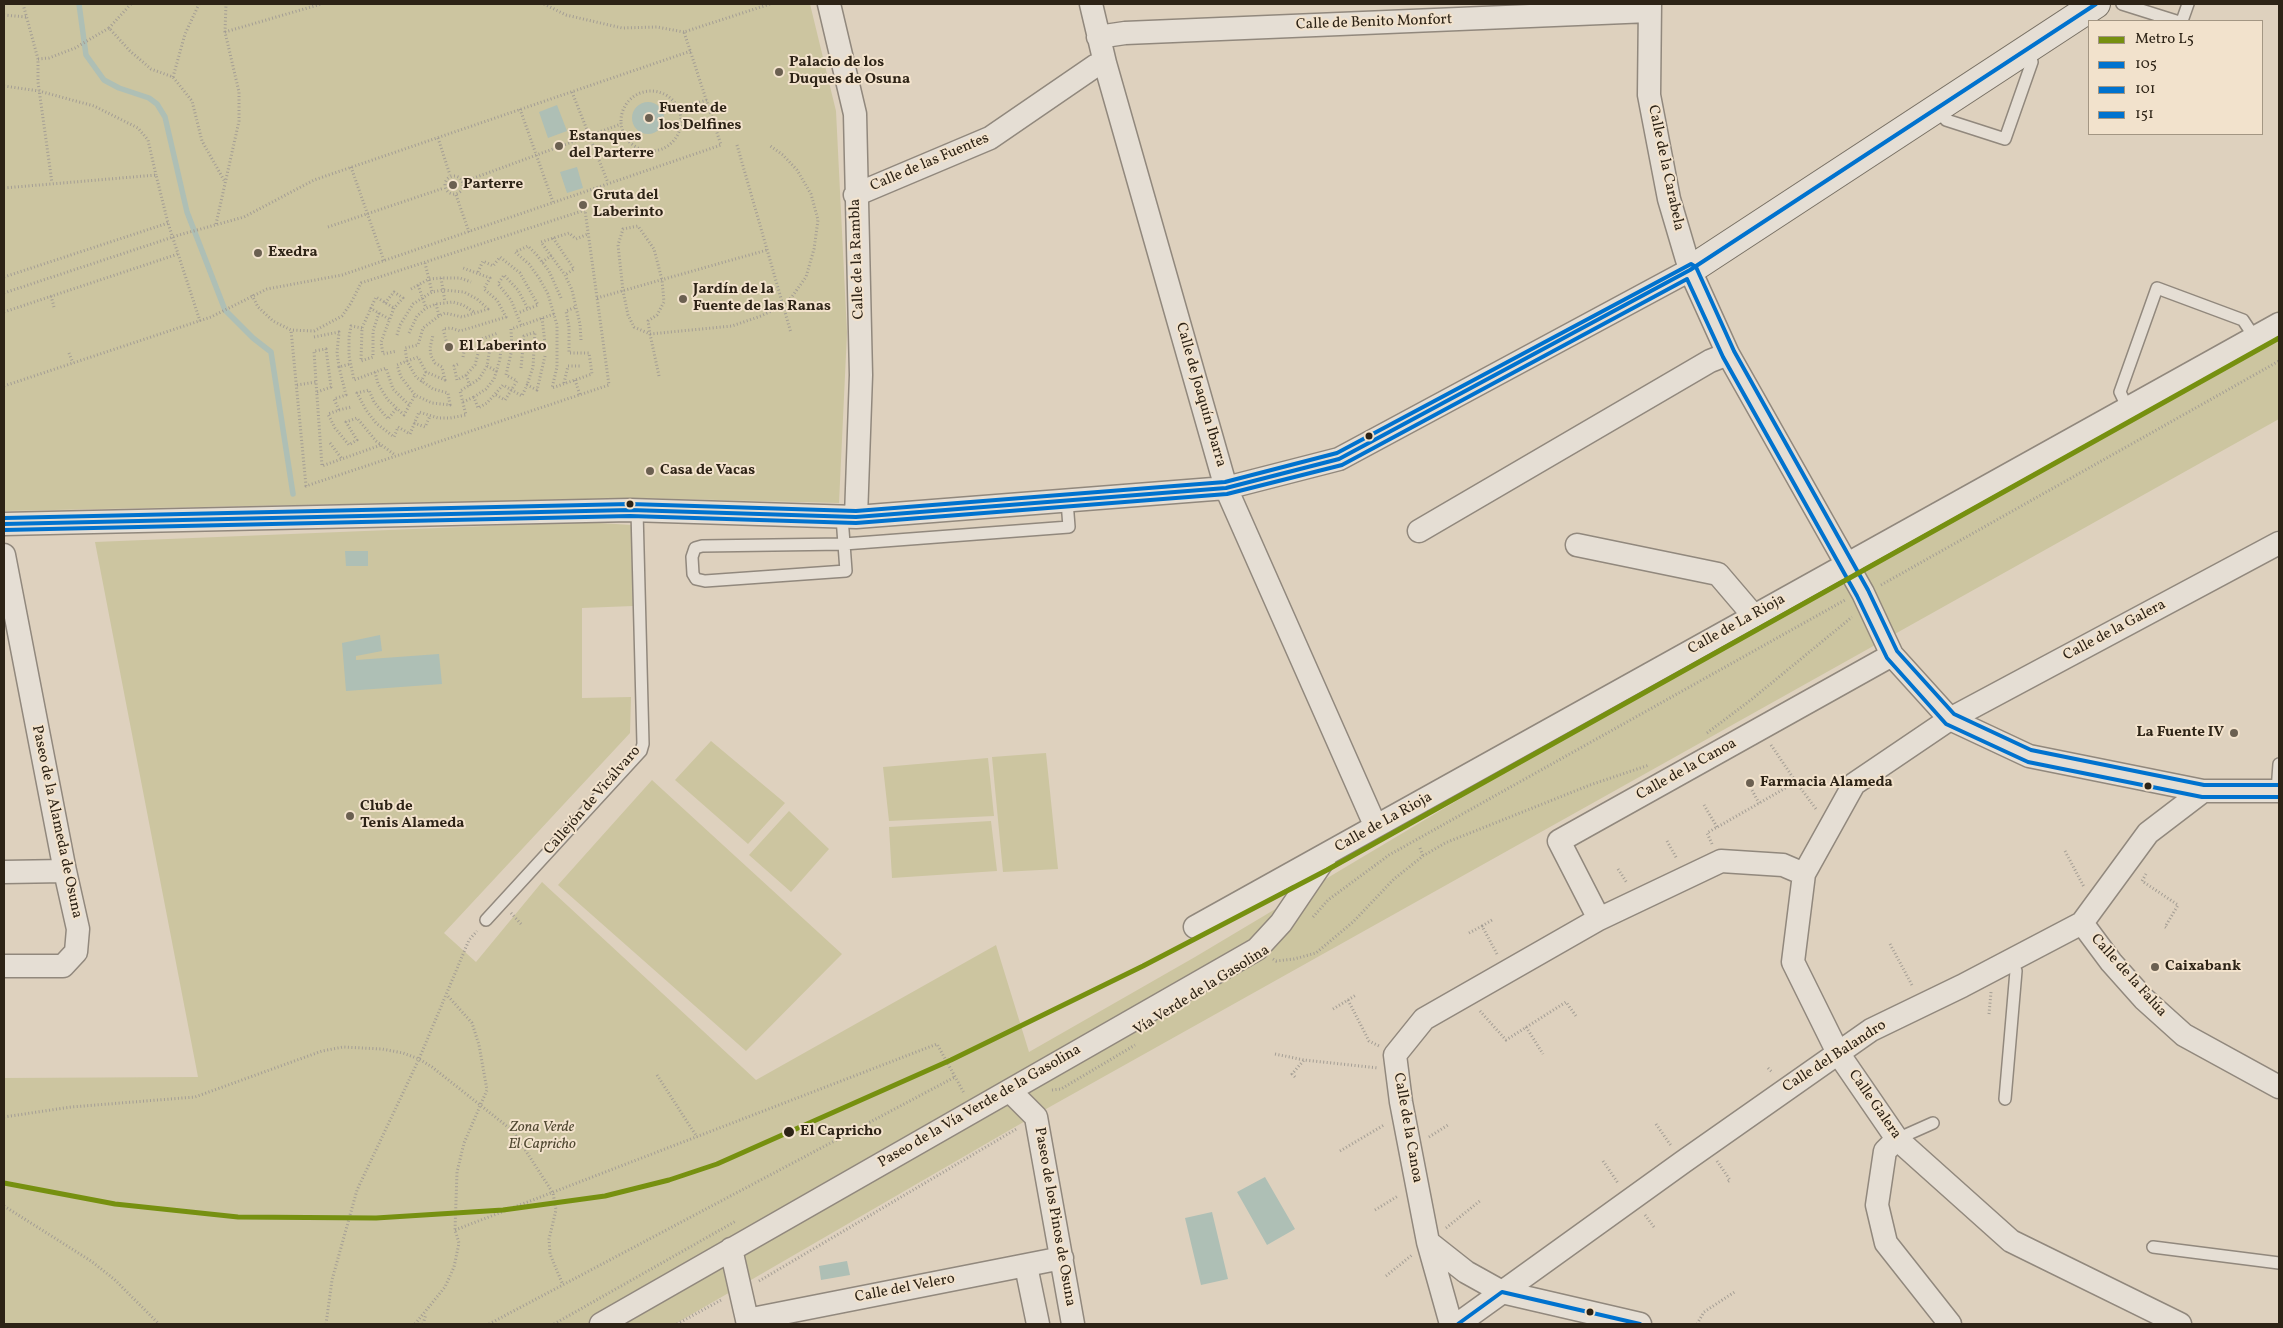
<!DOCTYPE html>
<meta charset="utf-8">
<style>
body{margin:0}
#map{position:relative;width:2283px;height:1328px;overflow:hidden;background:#ded1be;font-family:Vollkorn,serif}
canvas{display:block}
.frame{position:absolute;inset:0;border:5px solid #2d2316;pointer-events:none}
.legend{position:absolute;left:2088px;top:20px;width:175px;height:115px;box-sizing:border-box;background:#f2e2cc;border:1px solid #a39683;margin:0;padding:6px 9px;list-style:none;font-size:15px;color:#2d2316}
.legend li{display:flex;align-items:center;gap:10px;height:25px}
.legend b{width:25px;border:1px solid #a39683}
</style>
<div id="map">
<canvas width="2283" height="1328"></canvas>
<div class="frame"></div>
<ul class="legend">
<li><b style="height:6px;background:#769010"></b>Metro L5</li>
<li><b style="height:6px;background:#0072ce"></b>105</li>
<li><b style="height:6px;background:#0072ce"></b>101</li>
<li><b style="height:6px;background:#0072ce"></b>151</li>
</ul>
</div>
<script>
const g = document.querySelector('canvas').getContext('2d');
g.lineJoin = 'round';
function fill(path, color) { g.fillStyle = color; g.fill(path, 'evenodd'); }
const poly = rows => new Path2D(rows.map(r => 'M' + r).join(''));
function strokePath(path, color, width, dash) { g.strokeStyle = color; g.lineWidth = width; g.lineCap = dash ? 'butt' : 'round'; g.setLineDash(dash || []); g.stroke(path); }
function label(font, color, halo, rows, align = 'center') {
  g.font = font + ' Vollkorn,serif'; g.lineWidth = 4; g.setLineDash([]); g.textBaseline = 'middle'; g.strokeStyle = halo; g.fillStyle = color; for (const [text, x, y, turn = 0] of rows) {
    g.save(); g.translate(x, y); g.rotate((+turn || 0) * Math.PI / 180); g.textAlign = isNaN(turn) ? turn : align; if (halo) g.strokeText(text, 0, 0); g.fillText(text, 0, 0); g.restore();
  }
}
fill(poly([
 [4,4,810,4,836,111,847,333,839,503,639,498,4,511],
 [2279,310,2279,419,1046,1109,675,1324,4,1324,4,1078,198,1077,95,542,585,522,631,525,633,606,582,608,582,698,631,697,630,733,444,933,476,962,542,882,756,1080,996,945,1029,1052,1195,957],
 [711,741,785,803,748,844,675,780],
 [1046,753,1058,869,1003,872,992,757],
 [988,758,994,816,889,821,883,767],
 [652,780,842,954,746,1051,558,885],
 [789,811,829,849,791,892,749,855],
 [991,821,997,871,892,878,889,827]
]), '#ccc5a0');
fill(poly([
 '632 118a16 16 0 1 1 32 0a16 16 0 1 1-32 0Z',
 [557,105,567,131,548,138,539,112],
 [577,167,583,188,567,193,560,172],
 [345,551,368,551,368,566,346,566],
 [380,635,382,651,356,656,356,660,439,654,442,684,346,691,342,643],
 [1265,1177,1295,1229,1267,1245,1237,1192],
 [1212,1212,1228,1279,1201,1285,1185,1218],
 [847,1261,850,1275,821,1280,819,1266]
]), '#aebfb5');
strokePath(poly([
 [79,4,86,55,104,80,119,88,149,98,157,104,165,117,187,212,225,310,253,338,271,352,293,494]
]), '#aebfb5', 5.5);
const lane = poly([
 [2122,4,2176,21],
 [2182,21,2188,4],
 [1938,108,1946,120,2005,139,2032,62,2029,49],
 [2128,409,2120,392,2157,288,2243,320,2255,338],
 [842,517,844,544,702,546,695,548,692,557,693,574,696,579,705,581,846,571,844,544,1069,527,1067,501],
 [2277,791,2279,764],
 [486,920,641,751,643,744,637,511],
 [2005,1099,2016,971,2011,960],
 [1897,1139,1933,1123],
 [2153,1247,2279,1263]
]);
const street = poly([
 [829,4,855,114,861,375,856,517],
 [1091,4,1105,63,1226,488,1375,825],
 [1650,4,1649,95,1669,199,1690,270,1728,354,1863,593,1892,655,1950,719,2029,756,2203,791,2279,791],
 [1098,37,1125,33,1649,11],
 [855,195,990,138,1095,66,1105,63],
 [4,524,630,510,856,517,1226,488,1339,459,1690,270],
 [1419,531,1710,361,1728,354],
 [1577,545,1718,574,1753,615],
 [4,555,65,871,78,929,76,952,63,966,4,966],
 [4,872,65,871],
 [1599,919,1559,841,1892,655],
 [2082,923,2111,962,2144,999,2184,1035,2279,1087],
 [1195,927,2279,324],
 [1010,1091,1036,1117,1073,1324],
 [1897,1139,1885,1151,1877,1205,1886,1243,1950,1324],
 [1428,1242,1466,1272,1502,1292,1640,1324],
 [731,1249,748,1324],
 [1026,1266,1038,1324],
 [747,1320,1062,1258],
 [601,1324,1257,949,1281,923,1325,858],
 [1451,1324,1428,1242,1401,1102,1395,1055,1424,1019,1599,919,1721,861,1783,865,1804,874],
 [1458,1324,1683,1162,1871,1030,1962,986,2082,923,2148,833,2203,791],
 [2180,1324,2011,1241,1897,1139,1838,1053,1793,962,1804,874,1854,784,1950,719,2279,543]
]);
const secondary = poly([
 [1690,270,2096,4]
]);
strokePath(lane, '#91887d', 14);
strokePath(street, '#91887d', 25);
strokePath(secondary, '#797165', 30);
strokePath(poly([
 [23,4,38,59,38,82,52,183],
 [544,4,566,15,622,28,657,27,684,32],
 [4,15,26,17],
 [109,28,131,4],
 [225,32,321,4],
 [38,59,49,58,75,48,109,28,130,51,151,69,173,77,192,101,202,141,225,182],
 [173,77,185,34,199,4],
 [4,86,39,91,94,106,138,128,148,140,156,175],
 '621 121a30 30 0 1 1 60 0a30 30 0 1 1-60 0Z',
 [572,92,608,183],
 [679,108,707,100],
 [520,109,553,202],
 [438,138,450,175],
 [737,145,791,333],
 [351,167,384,261],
 '445 185a9 9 0 1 1 18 0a9 9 0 1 1-18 0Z',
 [463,182,621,124],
 [4,188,156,175,168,223,200,321],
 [456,195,469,232],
 [216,224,239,121,239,92,225,32,226,4],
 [328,227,444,188],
 [553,238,574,269,565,275],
 [542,262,552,255],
 [425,263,432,292],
 [478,272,483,261,493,266,500,257,520,273,538,305,518,313],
 [4,277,168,223],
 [441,278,445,302],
 [418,285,426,308],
 [411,289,429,279,441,278,460,278,471,282],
 [4,293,179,235,244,217,314,180,691,51],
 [252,295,258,307,273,321,291,330,314,331,342,316,351,303,361,283,585,210,609,385,306,486,291,330],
 [51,296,54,307],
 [561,298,549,271,536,254,528,246,515,252,529,264,539,278,548,294,557,325,557,367,552,388,592,374,589,353,569,353,569,327,566,311,576,307],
 [597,298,767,250],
 [385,303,394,292,403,298,394,308,381,342,383,354,397,351],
 [436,304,439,316],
 [370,308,389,319],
 [4,312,178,254],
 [379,313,373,331,373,357,361,361,362,328,376,297,394,308],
 [542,318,545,343],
 [521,325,511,300,498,284,504,275,518,290,528,309],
 [362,328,351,326,349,337,349,356,354,380,386,368,393,389,410,406],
 [409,333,417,316,426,308,436,304,453,302,463,305,474,312],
 [397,335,400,325,413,304,432,292,443,290,464,292,477,299,488,309,462,317,445,313,439,316,423,328,418,345,405,348,407,361,416,377,433,389,448,393,450,405,432,403,415,395,401,377,397,365,407,361,418,357,426,372,445,380,442,367,435,363,431,356,430,348,433,335],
 [314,337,339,332,337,353,339,367,350,364],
 [479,340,498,333],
 [581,340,580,324,572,290,565,275,541,242,569,233,576,239,588,234],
 [447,344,443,329,451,328,460,331,506,317,497,300,484,289,490,278,463,268],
 [501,347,500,359,494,379,486,389,474,397,478,408,487,403,503,385,522,396,527,385,537,390,545,356],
 [69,353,73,363],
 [463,357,466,342,479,340,479,350],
 [487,366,498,372],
 [339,367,346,395,334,399,339,410,328,414,335,428,349,445,357,440,346,422,357,418,376,441,395,455],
 [521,368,524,336,535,332,533,367,527,385],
 [375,372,378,384,388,400,404,415,415,395],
 [466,375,470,386],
 [659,376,650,334,648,321,657,315,664,302,662,280,654,249,638,226,623,229,618,245,623,291,628,315,634,327,650,334,732,326,761,316,783,305,791,298,806,277,814,249,818,220,811,194,797,170,783,155,769,145],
 [575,380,580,395],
 [421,382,426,372],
 [564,383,568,366,581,366],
 [297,385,316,382],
 [4,386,211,317,267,289,342,275,721,145,684,32,770,4],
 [317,392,331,387,326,349,314,351,316,382,322,466,381,445],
 [496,395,505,400,517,381,506,375,512,349,511,329,554,314],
 [463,402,474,397],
 [396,409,388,419,374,402,369,390,357,393,366,410,376,423,394,437,398,427,410,434,419,412,438,418,450,418,466,415,460,391,479,379,487,366,490,348,479,350,475,365,466,375,457,380,454,366,458,364],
 [339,410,351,407],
 [414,423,425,427,430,416],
 [330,443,342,459],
 [1881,585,2279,361],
 [1707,733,1752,699,1852,617],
 [1771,745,1796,782],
 [1747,781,1759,803],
 [1704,805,1717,827],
 [1667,841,1677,859],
 [1712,844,1707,833,1796,782,1816,809],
 [1420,848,1423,856],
 [2065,851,2084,887],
 [1618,869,1627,883],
 [2146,874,2142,881,2178,905,2165,927,2168,929],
 [511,913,521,924],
 [1313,917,1328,900,1389,855,1845,600],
 [1482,926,1492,920],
 [1469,933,1482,926,1497,954],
 [1890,944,1913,987],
 [1273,959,1276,961,1294,959,1316,953,1353,922,1394,879,1423,856,1445,843,1590,785,1649,765],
 [1348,1000,1356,995],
 [1333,1009,1348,1000,1369,1041,1379,1046],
 [1480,1011,1506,1040,1566,1002,1576,1016],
 [1989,1014,1991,992],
 [1526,1027,1543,1054],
 [1275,1054,1304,1060],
 [1768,1068,1773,1073],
 [657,1075,697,1137],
 [1295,1077,1292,1074,1304,1060,1378,1068],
 [1052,1090,1061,1089,1135,1045],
 [4,1117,71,1107,195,1097,322,1051,343,1047,382,1049,403,1053,419,1059,432,1067,513,1131,553,1193,556,1210,549,1239,550,1254,563,1285],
 [1656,1124,1672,1147],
 [1429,1137,1448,1125],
 [1340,1151,1384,1125],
 [1603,1161,1618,1183],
 [1717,1161,1730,1180,1726,1183],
 [4,1206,91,1261,114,1279,159,1324],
 [1375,1210,1398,1196],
 [1645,1215,1654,1227],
 [1446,1228,1481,1200],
 [455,1230,937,1044,964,1093],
 [1386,1276,1412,1255],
 [759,1281,1018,1128],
 [326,1324,332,1280,357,1190,419,1059,469,940,477,931],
 [415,1324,445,1287,454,1267,459,1243,455,1230,457,1172,464,1143,487,1090,479,1045,472,1023,447,995],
 [423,1324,426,1314],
 [489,1324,955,1077],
 [554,1324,736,1221],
 [677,1324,723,1299],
 [1697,1324,1704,1312,1736,1291]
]), '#a39d94', 3, [1, 2.5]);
strokePath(lane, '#e5ded4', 11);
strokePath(street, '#e5ded4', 22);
strokePath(secondary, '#e5ded4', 28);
strokePath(poly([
 [4,524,630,510,856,517,1226,488,1339,459,1690,270,2096,4]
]), '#0072ce', 4);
strokePath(poly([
 [4,530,630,516,856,523,1227,494,1342,465,1687,279,1723,357,1857,596,1887,658,1946,724,2028,762,2202,797,2279,797]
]), '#0072ce', 4);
strokePath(poly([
 [4,518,630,504,856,511,1225,482,1337,453,1691,264,1696,267,1734,351,1868,590,1897,651,1954,714,2031,750,2204,785,2279,785]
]), '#0072ce', 4);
strokePath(poly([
 [1458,1324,1502,1292,1640,1324]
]), '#0072ce', 4);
strokePath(poly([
 [4,1183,115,1204,238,1217,376,1218,503,1210,605,1196,669,1180,717,1164,951,1060,1143,966,1327,870,2279,338]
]), '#769010', 5);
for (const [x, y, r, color] of [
 [779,72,5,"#6b6051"],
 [649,118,5,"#6b6051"],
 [559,146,5,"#6b6051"],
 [453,185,5,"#6b6051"],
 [583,205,5,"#6b6051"],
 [258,253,5,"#6b6051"],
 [683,299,5,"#6b6051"],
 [449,347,5,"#6b6051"],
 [1369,436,4.5,"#2d2316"],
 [650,471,5,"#6b6051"],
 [630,504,4.5,"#2d2316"],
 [2234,733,5,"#6b6051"],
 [1750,783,5,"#6b6051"],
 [2148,786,4.5,"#2d2316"],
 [350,816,5,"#6b6051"],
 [2155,967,5,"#6b6051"],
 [789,1132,6,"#2d2316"],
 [1590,1312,4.5,"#2d2316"]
]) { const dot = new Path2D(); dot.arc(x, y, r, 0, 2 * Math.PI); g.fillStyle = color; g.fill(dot); strokePath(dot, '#f2e2cc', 2); }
label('15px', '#2d2316', '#f2e2cc', [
 ["Calle de Benito Monfort",1374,23,-2],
 ["Calle de las Fuentes",930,163,-23],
 ["Calle de la Carabela",1665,168,78],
 ["Calle de la Rambla",858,259,-92],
 ["Calle de Joaquín Ibarra",1200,395,74],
 ["Calle de La Rioja",1737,625,-29],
 ["Calle de la Galera",2115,631,-28],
 ["Calle de la Canoa",1687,770,-29],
 ["Callejón de Vicálvaro",593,801,-49],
 ["Paseo de la Alameda de Osuna",56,822,78],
 ["Calle de La Rioja",1384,823,-29],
 ["Calle de la Falúa",2128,976,48],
 ["Vía Verde de la Gasolina",1202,991,-32],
 ["Calle del Balandro",1835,1057,-33],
 ["Calle Galera",1874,1105,55],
 ["Paseo de la Vía Verde de la Gasolina",980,1107,-30],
 ["Calle de la Canoa",1407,1128,80],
 ["Paseo de los Pinos de Osuna",1054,1217,80],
 ["Calle del Velero",905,1289,-11]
]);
label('bold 15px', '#2d2316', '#f2e2cc', [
 ["Palacio de los",789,63],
 ["Duques de Osuna",789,80],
 ["Fuente de",659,109],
 ["los Delfines",659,126],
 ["Estanques",569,137],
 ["del Parterre",569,154],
 ["Parterre",463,185],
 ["Gruta del",593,196],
 ["Laberinto",593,213],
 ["Exedra",268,253],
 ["Jardín de la",693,290],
 ["Fuente de las Ranas",693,307],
 ["El Laberinto",459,347],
 ["Casa de Vacas",660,471],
 ["La Fuente IV",2224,733,"right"],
 ["Farmacia Alameda",1760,783],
 ["Club de",360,807],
 ["Tenis Alameda",360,824],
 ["Caixabank",2165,967]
], 'left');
label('italic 15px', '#514932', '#f2e2cc', [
 ["Zona Verde",542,1128],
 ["El Capricho",542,1145]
]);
label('bold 15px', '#2d2316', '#f2e2cc', [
 ["El Capricho",800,1132]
], 'left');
</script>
